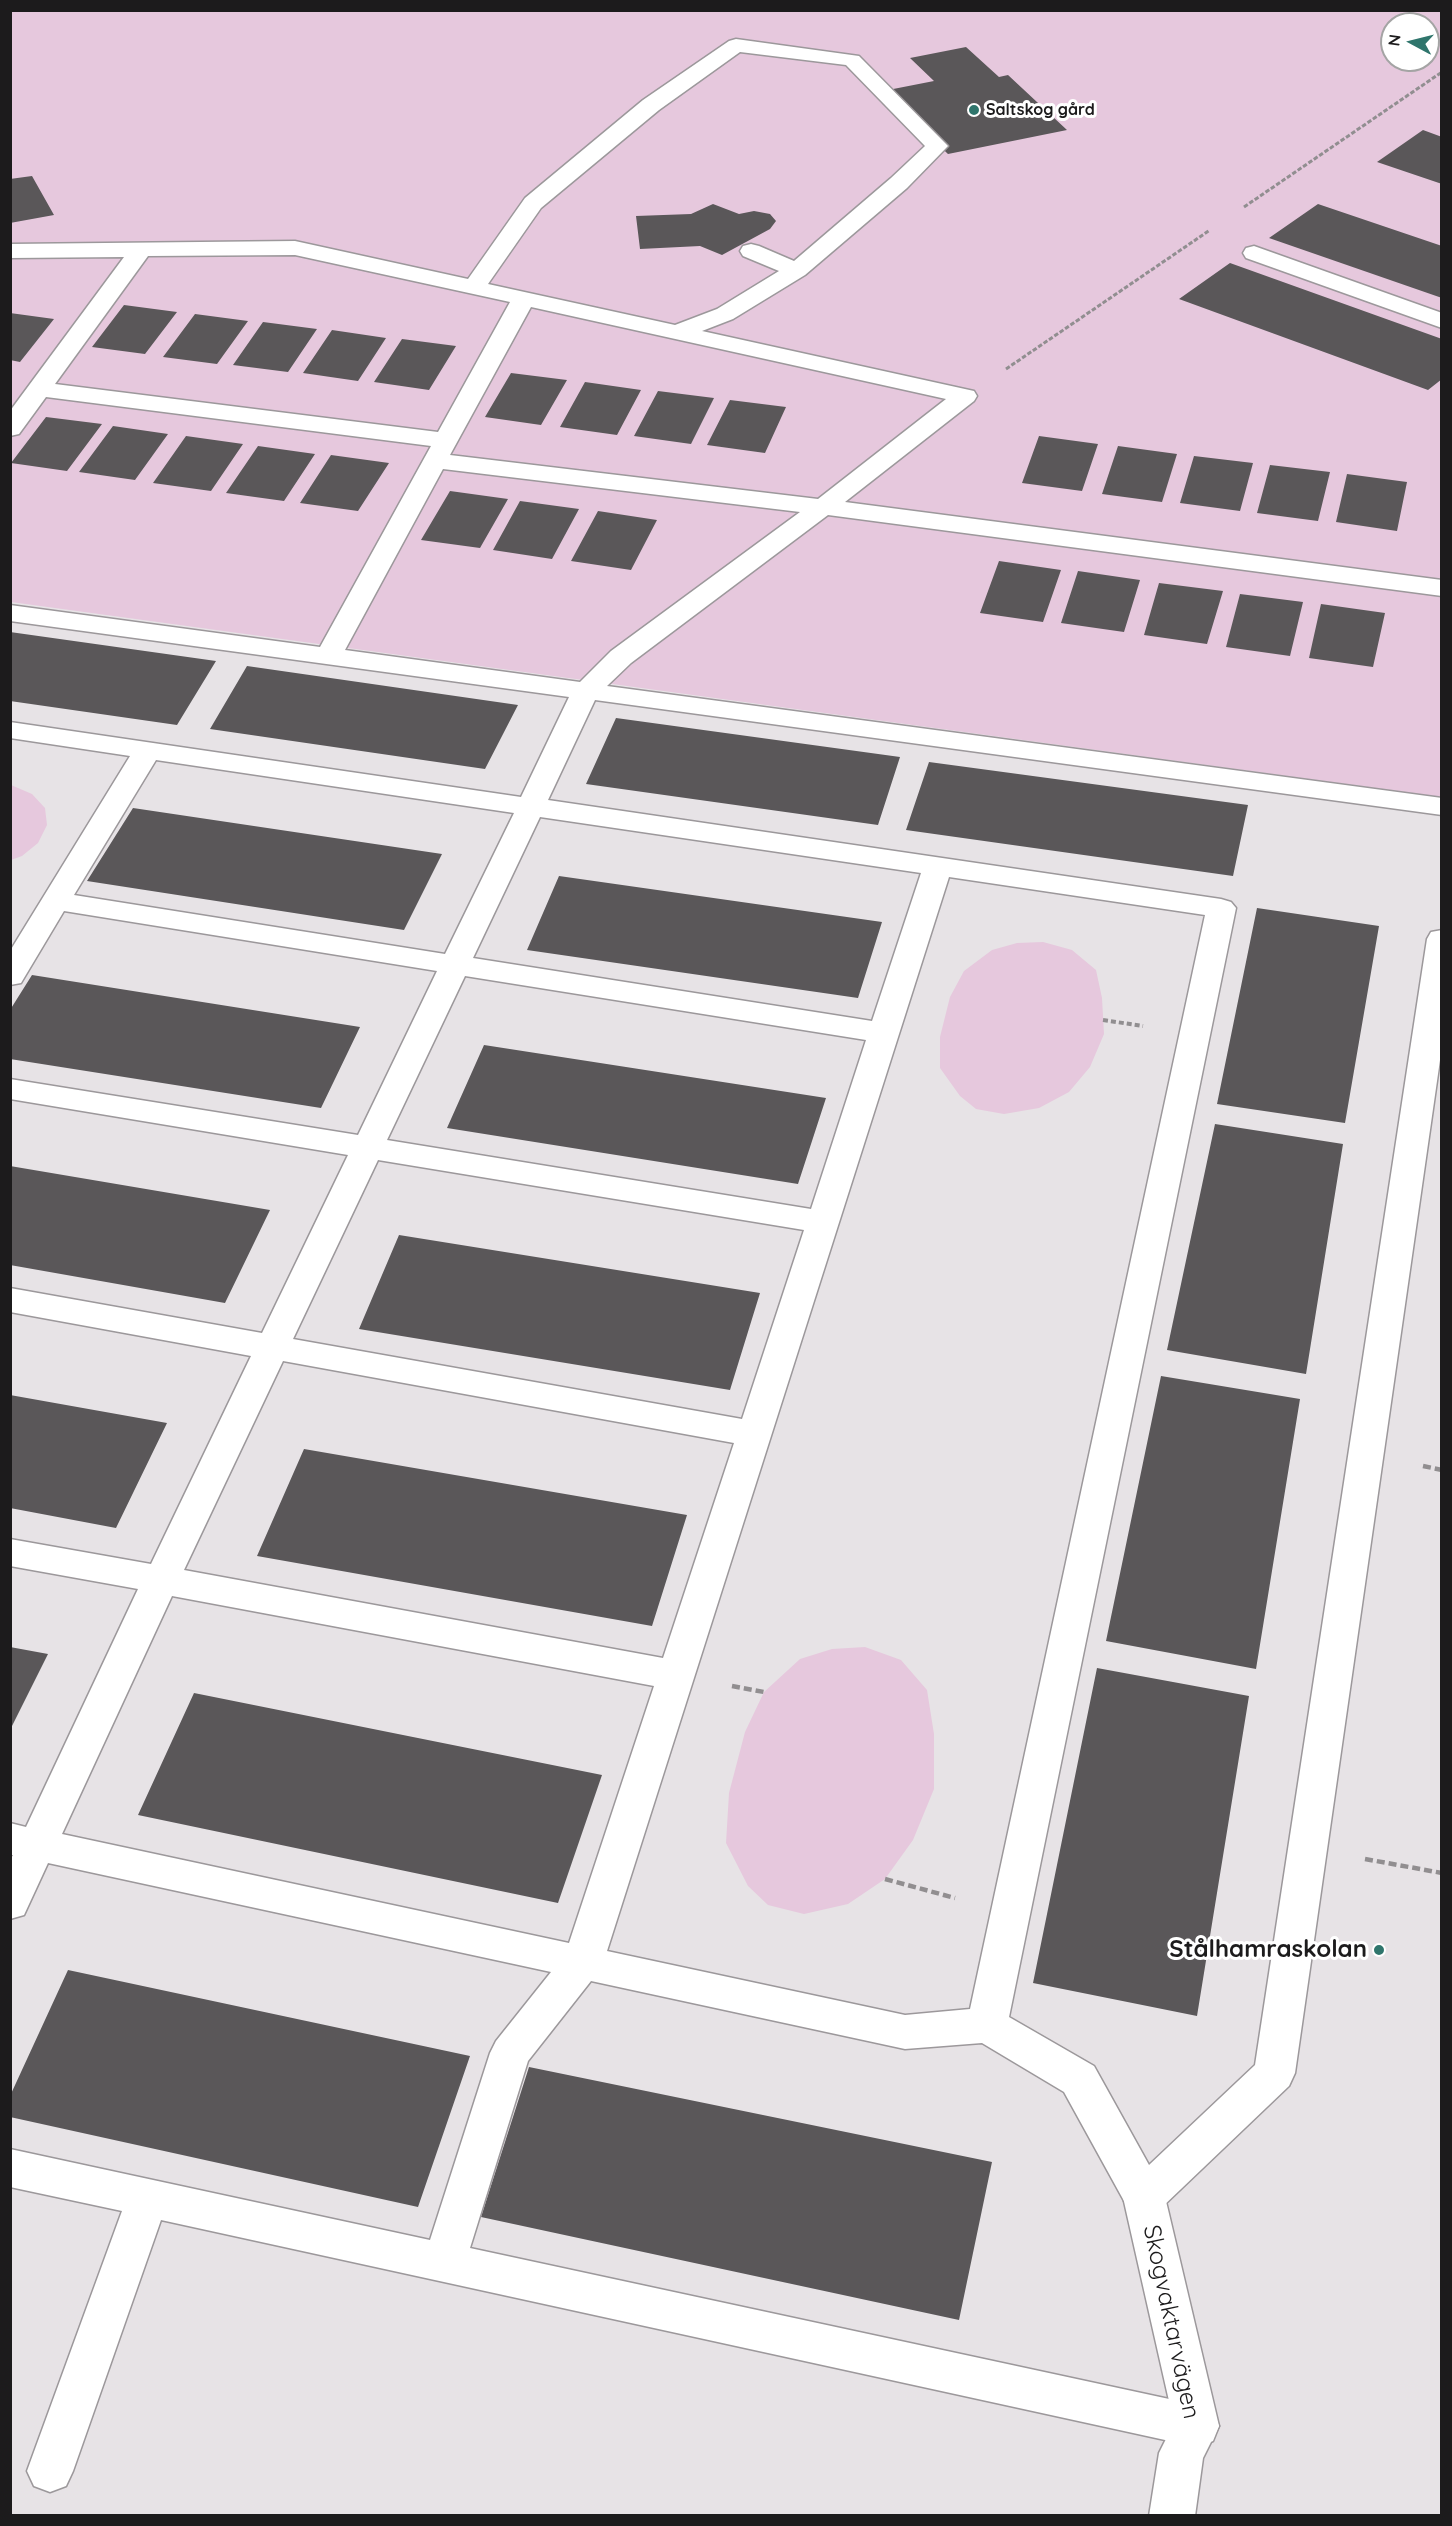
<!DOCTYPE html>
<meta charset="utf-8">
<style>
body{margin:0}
#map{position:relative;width:1452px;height:2526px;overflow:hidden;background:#e7e3e6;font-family:Quicksand,sans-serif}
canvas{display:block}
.frame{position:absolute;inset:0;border:12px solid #1c1b1c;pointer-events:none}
.north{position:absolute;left:1380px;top:12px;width:60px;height:60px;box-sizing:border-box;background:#fff;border:2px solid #a4a4a4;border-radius:50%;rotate:277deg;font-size:16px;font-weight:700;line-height:24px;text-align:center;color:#1c1b1c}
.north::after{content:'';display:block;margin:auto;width:21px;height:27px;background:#2f756c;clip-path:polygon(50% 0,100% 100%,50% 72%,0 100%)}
</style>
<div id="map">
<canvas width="1452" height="2526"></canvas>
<div class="frame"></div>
<div class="north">N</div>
</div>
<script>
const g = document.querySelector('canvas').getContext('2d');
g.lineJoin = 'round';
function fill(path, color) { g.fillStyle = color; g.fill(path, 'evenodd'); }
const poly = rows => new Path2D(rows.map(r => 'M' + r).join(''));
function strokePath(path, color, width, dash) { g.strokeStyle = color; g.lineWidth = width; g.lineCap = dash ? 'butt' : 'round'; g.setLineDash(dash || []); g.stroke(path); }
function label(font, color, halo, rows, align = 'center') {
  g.font = font + ' Quicksand,sans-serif'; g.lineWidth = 6; g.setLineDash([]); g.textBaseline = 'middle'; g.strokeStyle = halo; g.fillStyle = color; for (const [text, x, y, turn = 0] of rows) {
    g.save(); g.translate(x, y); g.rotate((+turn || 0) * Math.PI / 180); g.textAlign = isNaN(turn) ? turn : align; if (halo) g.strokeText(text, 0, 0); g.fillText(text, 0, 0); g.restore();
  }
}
fill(poly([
 [11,11,1441,11,1441,797,11,602],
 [1392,24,1428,24,1428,60,1392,60],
 [11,785,32,794,45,808,47,825,38,843,22,856,11,860],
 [1043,942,1072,950,1096,970,1102,998,1104,1034,1090,1067,1069,1092,1039,1108,1004,1114,976,1109,960,1096,940,1068,940,1037,950,997,964,971,992,950,1017,943],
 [865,1647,901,1660,927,1690,934,1734,934,1789,913,1840,885,1879,848,1904,804,1914,768,1905,748,1886,726,1843,729,1793,745,1732,764,1692,800,1659,832,1649]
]), '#e6c8dd');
fill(poly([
 [966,47,999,77,1008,75,1067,130,948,154,883,91,934,81,910,58],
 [1423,130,1442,137,1442,184,1377,162],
 [32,176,54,215,10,223,10,179],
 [713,204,739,214,754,211,770,214,776,221,770,229,722,255,700,246,640,249,636,216,691,214],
 [1318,204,1442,246,1442,298,1269,238],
 [1230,263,1442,339,1442,379,1428,390,1179,299],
 [124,305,177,312,145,354,92,347],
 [10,313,54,319,20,362,10,360],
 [195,314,248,321,217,364,163,357],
 [263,322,317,329,288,372,233,365],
 [332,330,386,338,358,381,303,373],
 [402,339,456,346,429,390,374,382],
 [511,373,567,380,541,425,485,417],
 [585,382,641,390,617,435,560,427],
 [658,391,714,398,691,444,634,436],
 [730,400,786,407,765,453,707,445],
 [46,417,102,424,67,471,11,463],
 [113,426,168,434,135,480,79,472],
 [186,436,243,444,211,491,153,483],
 [1039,436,1098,444,1082,491,1022,483],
 [258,446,315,454,284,501,226,493],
 [1118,446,1177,454,1162,502,1102,494],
 [331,455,389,463,358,511,300,503],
 [1194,456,1253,463,1240,511,1180,503],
 [1270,465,1330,472,1318,521,1257,513],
 [1347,474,1407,482,1397,531,1336,522],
 [450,491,508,499,480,548,421,540],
 [520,501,579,509,552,559,493,550],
 [598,511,657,520,631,570,571,561],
 [999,561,1061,570,1043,622,980,613],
 [1078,571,1140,580,1124,632,1061,623],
 [1159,583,1223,591,1207,644,1144,635],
 [1240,594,1303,602,1290,656,1226,647],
 [1321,604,1385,613,1373,667,1309,658],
 [10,632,216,661,177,725,10,701],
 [247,666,518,705,485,769,210,729],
 [616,718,900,757,878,825,586,784],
 [929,762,1248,805,1233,876,906,830],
 [133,808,442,854,404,930,87,881],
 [559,876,882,922,858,998,527,950],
 [1257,908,1379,926,1345,1123,1217,1104],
 [32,975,360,1027,321,1108,10,1059,10,1010],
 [484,1045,826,1098,798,1184,447,1128],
 [1215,1124,1343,1144,1306,1374,1167,1350],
 [10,1166,270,1210,225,1303,10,1265],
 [399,1235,760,1293,730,1390,359,1329],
 [1161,1376,1300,1399,1256,1669,1106,1641],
 [10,1395,167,1423,116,1528,10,1508],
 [304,1449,687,1515,652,1626,257,1556],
 [10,1647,48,1654,10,1730],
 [1097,1668,1249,1696,1197,2016,1033,1983],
 [194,1693,602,1775,558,1903,138,1815],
 [68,1970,470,2056,418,2207,10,2117,10,2096],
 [529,2067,992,2162,959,2320,481,2217]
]), '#5a5759');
const service = poly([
 [736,39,859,56,948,146,907,188,805,275,733,319,702,331,974,391,977,396,974,401,845,502,1442,580,1442,596,828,515,631,663,607,686,1442,798,1442,815,595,700,548,800,1221,899,1231,902,1236,908,1009,2017,1094,2066,1149,2165,1255,2065,1427,939,1431,932,1442,930,1442,1046,1295,2073,1289,2086,1159,2210,1144,2216,1129,2210,1064,2092,982,2043,905,2049,591,1981,528,2061,470,2248,1197,2405,1213,2411,1219,2426,1213,2441,1197,2447,161,2220,73,2471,66,2486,50,2492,34,2486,27,2471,122,2211,10,2187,10,2149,430,2240,490,2053,496,2041,551,1972,48,1863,24,1915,10,1919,10,1860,13,1855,10,1855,10,1823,26,1827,138,1589,10,1566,10,1539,151,1564,251,1356,10,1312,10,1288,262,1333,348,1155,10,1099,10,1079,358,1135,437,971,64,911,21,983,10,985,10,951,130,756,10,738,10,722,521,797,569,697,10,621,10,605,320,647,431,446,46,397,19,434,10,436,10,411,124,257,10,258,10,244,295,241,468,279,525,198,643,100,729,41,736,39],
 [740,52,846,65,925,146,891,178,794,261,759,246,751,244,743,246,740,251,743,256,779,271,717,309,675,325,488,284,541,208,659,110,740,52],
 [295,255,510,302,438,432,55,384,148,256,295,255],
 [531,307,946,399,818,499,450,455,531,307],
 [443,469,800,512,611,651,580,682,345,650,443,469],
 [156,760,514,813,445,954,74,895,156,760],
 [540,817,921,873,872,1021,473,958,540,817],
 [949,877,1205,915,970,2009,905,2015,607,1951,949,877],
 [465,976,866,1040,811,1209,387,1140,465,976],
 [378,1160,804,1230,742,1419,293,1339,378,1160],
 [283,1361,734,1443,663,1658,184,1570,283,1361],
 [172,1596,654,1686,569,1943,62,1834,172,1596],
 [1254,246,1442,313,1442,328,1246,258,1243,253,1246,248,1254,246]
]);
const minor = poly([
 [1144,2178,1159,2184,1165,2197,1219,2426,1203,2458,1195,2516,1149,2516,1159,2453,1174,2423,1123,2197,1129,2184,1144,2178]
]);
strokePath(service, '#9c989b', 3);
strokePath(minor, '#9c989b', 3);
strokePath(poly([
 [1244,207,1442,72],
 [1006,369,1210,230]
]), '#918e90', 3, [4.5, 2]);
strokePath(poly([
 [1103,1020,1143,1026]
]), '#918e90', 4, [5, 3]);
strokePath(poly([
 [1423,1466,1442,1470],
 [732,1686,764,1692],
 [1365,1859,1442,1873],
 [885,1879,955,1898]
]), '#918e90', 4.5, [8, 4]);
fill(service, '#fff');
fill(minor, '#fff');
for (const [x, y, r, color] of [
 [974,110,6,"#2f756c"],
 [1379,1950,6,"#2f756c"]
]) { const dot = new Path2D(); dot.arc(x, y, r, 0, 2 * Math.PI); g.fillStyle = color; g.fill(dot); strokePath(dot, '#fff', 2); }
label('bold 16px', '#1c1b1c', '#fff', [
 ["Saltskog gård",986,110]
], 'left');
label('bold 24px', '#1c1b1c', '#fff', [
 ["Stålhamraskolan",1367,1950]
], 'right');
label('24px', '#1c1b1c', '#fff', [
 ["Skogvaktarvägen",1171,2322,78]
]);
</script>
